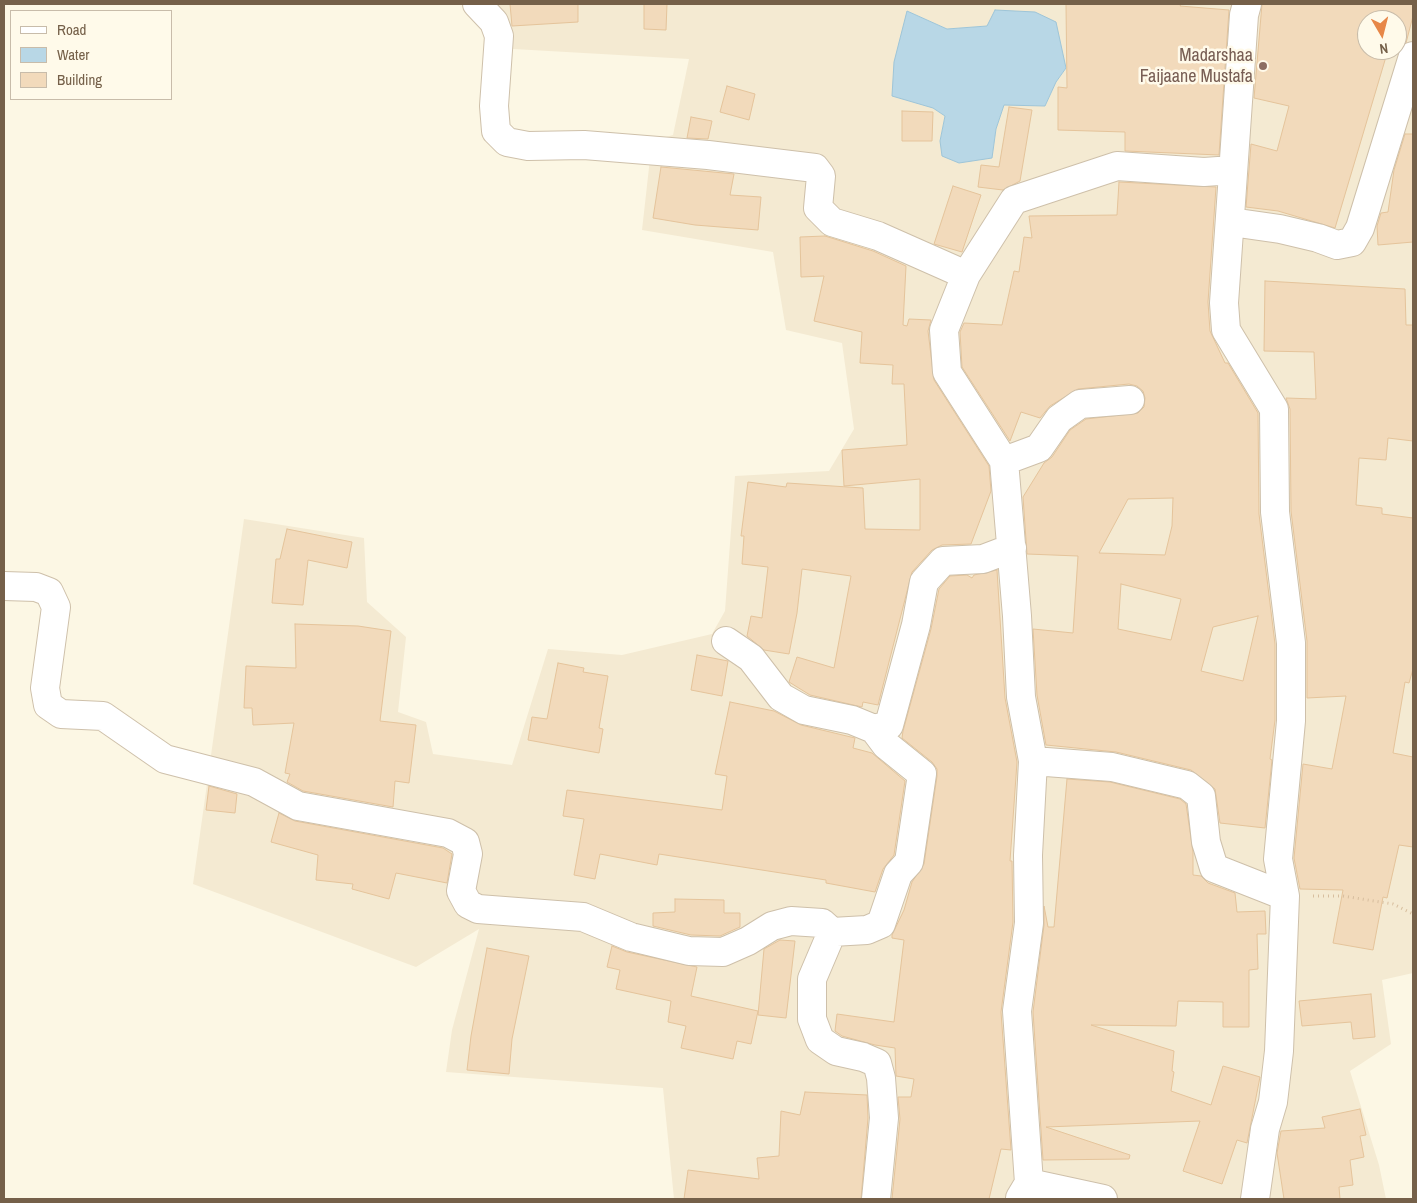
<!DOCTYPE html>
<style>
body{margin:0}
#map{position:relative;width:1417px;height:1203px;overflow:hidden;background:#fcf7e4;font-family:"Archivo Narrow",sans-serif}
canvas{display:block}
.frame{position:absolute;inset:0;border:5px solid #756049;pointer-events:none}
.legend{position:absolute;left:10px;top:10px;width:162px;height:90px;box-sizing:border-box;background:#fffaea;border:1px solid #c8bcaa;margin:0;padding:6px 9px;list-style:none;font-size:15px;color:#756049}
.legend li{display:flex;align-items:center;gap:10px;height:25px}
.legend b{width:25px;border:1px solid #c8bcaa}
.north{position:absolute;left:1357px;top:10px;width:50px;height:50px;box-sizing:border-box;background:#fffaea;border:1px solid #c8bcaa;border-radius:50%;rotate:172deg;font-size:14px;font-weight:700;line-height:20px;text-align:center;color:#756049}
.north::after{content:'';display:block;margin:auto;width:18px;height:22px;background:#e78748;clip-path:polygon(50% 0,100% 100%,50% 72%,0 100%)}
</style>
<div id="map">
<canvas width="1417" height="1203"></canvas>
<div class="frame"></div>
<ul class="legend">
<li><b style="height:6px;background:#fff"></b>Road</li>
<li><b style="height:14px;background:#b8d7e6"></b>Water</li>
<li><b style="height:14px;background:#f2dabb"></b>Building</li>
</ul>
<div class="north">N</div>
</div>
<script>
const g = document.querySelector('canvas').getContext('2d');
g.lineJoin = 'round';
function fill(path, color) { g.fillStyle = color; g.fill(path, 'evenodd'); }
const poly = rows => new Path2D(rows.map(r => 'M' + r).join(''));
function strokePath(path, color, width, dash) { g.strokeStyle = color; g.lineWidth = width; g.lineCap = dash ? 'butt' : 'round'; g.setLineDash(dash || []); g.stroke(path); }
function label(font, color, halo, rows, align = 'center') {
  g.font = font + ' "Archivo Narrow",sans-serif'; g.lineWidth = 5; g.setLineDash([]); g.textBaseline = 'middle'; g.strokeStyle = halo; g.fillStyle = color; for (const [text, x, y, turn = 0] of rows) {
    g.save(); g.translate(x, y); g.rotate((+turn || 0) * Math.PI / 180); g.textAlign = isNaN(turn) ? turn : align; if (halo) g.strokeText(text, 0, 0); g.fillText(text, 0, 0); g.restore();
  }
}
fill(poly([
 [492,4,1413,4,1413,973,1382,980,1391,1044,1350,1071,1379,1165,1386,1199,674,1199,663,1088,446,1072,452,1030,479,929,416,967,193,884,244,519,364,538,367,602,406,637,398,712,426,722,433,754,512,765,548,649,622,655,712,634,725,611,735,476,829,471,854,429,842,343,786,330,773,252,642,230,652,141,673,135,689,59,496,48],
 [907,11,947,29,987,26,1066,68,1056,82,1045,106,1004,104,996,129,991,158,940,141,945,116,933,108],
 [1367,20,1397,20,1397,50,1367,50]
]), '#f4ead2');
const water = poly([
 [995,10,1035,12,1056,22,1066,68,1056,82,1045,106,1004,105,996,129,992,158,959,163,942,156,940,141,945,116,933,108,892,96,894,62,907,11,947,29,987,26,995,10]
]);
fill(water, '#b8d7e6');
strokePath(water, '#9ec5d8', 1);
const building = poly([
 [510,4,578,4,578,22,512,26,510,4],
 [644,4,667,4,666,30,644,29,644,4],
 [1066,4,1181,4,1180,6,1229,10,1219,155,1125,151,1125,132,1058,130,1058,87,1067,88,1066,4],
 [1262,4,1413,4,1413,16,1406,43,1402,46,1397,45,1397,20,1367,20,1367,50,1388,50,1335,228,1278,211,1246,207,1251,144,1277,151,1289,106,1254,98,1262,4],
 [727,86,755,94,749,120,720,112,727,86],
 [1009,107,1032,110,1020,181,1003,190,978,187,981,165,999,167,1009,107],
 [902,111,933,112,932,141,902,141,902,111],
 [691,117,712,121,708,139,687,138,691,117],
 [1405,134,1413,134,1413,242,1378,245,1377,226,1381,213,1388,212,1394,170,1405,134],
 [661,167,734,174,730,195,761,197,758,230,695,225,653,218,661,167],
 [1119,182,1216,187,1208,302,1210,331,1225,363,1228,363,1258,413,1259,514,1275,644,1275,720,1270,759,1272,760,1265,828,1220,823,1215,789,1191,770,1116,752,1046,745,1037,695,1033,629,1073,633,1078,556,1027,554,1023,497,1044,463,1052,457,1070,430,1086,419,1138,413,1144,407,1145,398,1143,391,1137,386,1129,384,1078,389,1050,406,1040,418,1021,412,1010,441,962,367,960,332,964,323,1002,325,1014,271,1019,272,1024,237,1032,238,1029,216,1117,215,1119,182],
 [1173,498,1172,526,1165,555,1099,553,1128,499,1173,498],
 [1121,584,1181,599,1171,640,1118,629,1121,584],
 [1258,616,1243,681,1201,671,1213,627,1258,616],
 [953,186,981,195,962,252,934,244,953,186],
 [825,236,873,251,906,266,903,325,907,326,909,319,931,320,928,331,934,380,989,466,991,491,971,544,942,545,932,550,912,572,878,705,863,702,862,707,810,695,789,682,797,657,834,668,851,576,802,569,797,613,789,654,764,650,747,636,751,616,762,618,768,567,742,564,744,536,741,536,748,482,786,487,787,483,863,488,865,529,920,530,920,479,844,486,842,450,907,445,904,384,892,384,893,365,860,363,862,332,814,321,824,276,801,277,800,237,825,236],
 [1265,281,1405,289,1406,325,1413,325,1413,441,1388,438,1386,460,1359,458,1356,505,1382,508,1382,514,1413,518,1413,669,1409,683,1405,682,1393,753,1413,757,1413,847,1399,845,1387,898,1383,897,1373,950,1333,943,1343,890,1300,889,1294,858,1303,764,1332,769,1346,696,1307,698,1307,641,1291,511,1290,409,1286,398,1316,399,1314,352,1264,351,1265,281],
 [287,529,352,542,347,568,308,560,303,605,272,603,276,559,280,559,287,529],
 [997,570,1005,698,1017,762,1010,861,1012,861,1013,922,1001,1012,1011,1150,1001,1149,989,1199,892,1199,900,1119,898,1097,911,1097,914,1079,896,1076,895,1048,875,1045,842,1036,835,1031,837,1014,894,1022,904,940,892,938,892,935,904,910,912,882,924,864,937,776,937,769,932,762,902,738,903,731,931,629,939,589,950,576,967,575,972,578,974,575,997,570],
 [295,624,358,626,391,631,380,721,416,725,409,783,395,781,393,807,303,791,287,782,290,774,285,773,294,723,253,725,252,708,244,708,246,666,296,668,295,624],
 [697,655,728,661,722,696,691,690,697,655],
 [558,663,584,668,583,672,608,676,599,728,603,729,599,753,528,740,532,717,547,719,558,663],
 [730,702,774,711,801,725,855,738,853,748,872,753,905,781,894,855,883,869,875,892,826,883,826,880,659,854,657,865,600,854,595,879,574,875,584,819,563,816,567,790,722,810,727,776,715,774,730,702],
 [1067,779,1110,782,1180,799,1186,804,1193,852,1193,875,1201,876,1208,883,1235,893,1237,912,1265,911,1266,934,1257,934,1258,969,1249,970,1249,1027,1223,1027,1223,1002,1178,1001,1176,1026,1091,1025,1174,1051,1172,1071,1174,1072,1171,1091,1211,1105,1223,1066,1260,1077,1247,1143,1237,1140,1222,1184,1183,1171,1200,1121,1046,1127,1130,1155,1129,1159,1043,1160,1033,1012,1044,925,1044,906,1048,927,1054,927,1067,779],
 [209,786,237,794,235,813,206,810,209,786],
 [279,813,295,821,443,848,452,854,447,883,396,873,389,899,352,889,353,884,316,880,318,855,271,842,279,813],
 [675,899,724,900,724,913,740,913,740,927,720,936,691,935,653,926,653,913,675,912,675,899],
 [780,940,795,941,786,1018,758,1015,764,949,780,940],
 [612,946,627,952,697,967,691,996,758,1011,751,1044,737,1041,733,1059,681,1048,686,1026,668,1022,671,1001,616,989,620,970,607,967,612,946],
 [487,948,529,956,512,1039,509,1074,467,1070,471,1036,487,948],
 [1371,994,1375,1037,1353,1039,1351,1022,1302,1026,1299,1001,1371,994],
 [805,1092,867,1095,868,1118,861,1199,684,1199,688,1170,759,1179,757,1158,779,1156,781,1111,800,1115,805,1092],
 [1360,1109,1366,1135,1360,1136,1364,1157,1350,1160,1353,1185,1339,1187,1340,1199,1284,1199,1277,1153,1281,1131,1325,1128,1322,1117,1360,1109]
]);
fill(building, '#f2dabb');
strokePath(building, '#e5c49b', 1);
const minor = poly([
 [477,4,494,22,499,36,494,106,496,131,507,142,528,146,584,145,708,155,815,168,821,176,818,208,832,222,878,236,966,275],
 [1247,4,1244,15,1224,303,1226,330,1274,409,1275,512,1291,643,1291,721,1278,859,1285,896,1279,1051,1273,1102,1265,1129,1255,1199],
 [1231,222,1280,229,1318,238,1337,245,1352,242,1360,228,1413,56],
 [1004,461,1039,448,1059,419,1080,404,1130,400],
 [4,586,36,587,49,592,56,607,45,688,48,705,61,714,103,716,165,759,254,782,298,806,448,833,465,842,468,854,461,891,468,904,478,909,583,917,631,937,689,951,723,952,748,941,772,926,791,921,822,923,832,932,812,979,812,1019,820,1040,836,1051,863,1057,877,1063,881,1078,884,1118,876,1199],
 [726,641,751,658,781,697,804,710,852,720,874,729,886,745,922,774,909,862,898,874,881,924,867,930,832,932],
 [874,729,889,725,916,625,924,582,943,561,983,559,1012,548],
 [1033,761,1112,767,1187,785,1201,796,1206,842,1214,868,1285,896],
 [1029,1183,1017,1011,1029,923,1028,855,1033,761,1021,697,1017,616,1004,461,947,372,944,330,966,275,1014,200,1117,166,1204,172,1233,170],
 [1020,1198,1029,1183,1103,1199]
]);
strokePath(minor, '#cec0aa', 30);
strokePath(poly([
 [1313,896,1343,896,1393,904,1413,914]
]), '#d7be9e', 3, [1, 4]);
strokePath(minor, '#fff', 28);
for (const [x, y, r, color] of [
 [1263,66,5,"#8d6e63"]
]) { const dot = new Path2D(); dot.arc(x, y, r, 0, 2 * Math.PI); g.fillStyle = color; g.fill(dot); strokePath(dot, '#fffaea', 2); }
label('18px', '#785e54', '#fffaea', [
 ["Madarshaa",1253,56],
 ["Faijaane Mustafa",1253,77]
], 'right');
</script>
